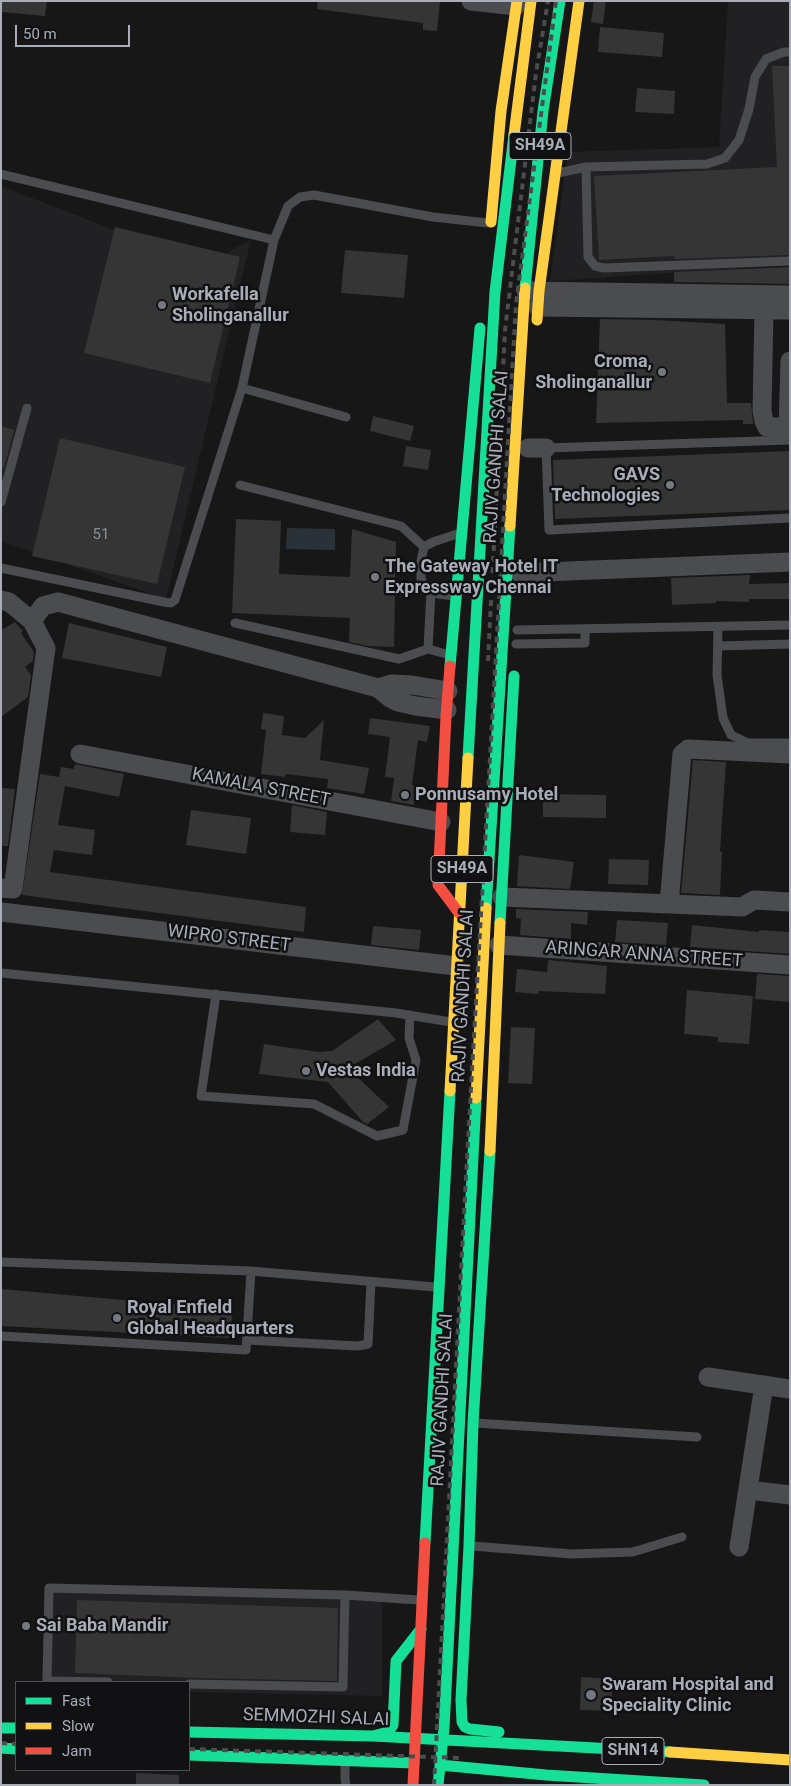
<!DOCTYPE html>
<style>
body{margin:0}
#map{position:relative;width:791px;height:1786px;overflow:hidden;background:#171717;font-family:Roboto,sans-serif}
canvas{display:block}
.frame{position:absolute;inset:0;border:2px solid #a8adb8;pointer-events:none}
.legend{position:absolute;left:15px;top:1681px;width:175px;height:90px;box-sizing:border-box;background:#111113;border:1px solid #4d4f55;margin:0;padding:6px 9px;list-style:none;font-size:15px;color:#a8adb8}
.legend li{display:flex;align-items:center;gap:10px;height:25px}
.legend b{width:25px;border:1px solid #4d4f55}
.scale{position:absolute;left:15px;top:25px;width:115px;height:22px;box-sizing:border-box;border:2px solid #a8adb8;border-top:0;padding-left:6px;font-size:15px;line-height:18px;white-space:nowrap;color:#a8adb8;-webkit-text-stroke:4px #111113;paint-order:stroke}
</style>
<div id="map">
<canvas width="791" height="1786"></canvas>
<div class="frame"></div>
<ul class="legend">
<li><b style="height:6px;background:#16e098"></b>Fast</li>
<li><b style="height:6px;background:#ffcf43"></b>Slow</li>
<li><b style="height:6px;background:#f24e42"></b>Jam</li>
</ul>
<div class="scale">50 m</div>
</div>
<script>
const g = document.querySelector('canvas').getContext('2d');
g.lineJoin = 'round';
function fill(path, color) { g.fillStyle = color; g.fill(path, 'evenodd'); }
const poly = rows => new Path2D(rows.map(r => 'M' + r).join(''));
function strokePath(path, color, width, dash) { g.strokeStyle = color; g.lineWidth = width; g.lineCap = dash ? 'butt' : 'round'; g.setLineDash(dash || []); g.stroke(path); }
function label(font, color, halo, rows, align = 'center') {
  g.font = font + ' Roboto,sans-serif'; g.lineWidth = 5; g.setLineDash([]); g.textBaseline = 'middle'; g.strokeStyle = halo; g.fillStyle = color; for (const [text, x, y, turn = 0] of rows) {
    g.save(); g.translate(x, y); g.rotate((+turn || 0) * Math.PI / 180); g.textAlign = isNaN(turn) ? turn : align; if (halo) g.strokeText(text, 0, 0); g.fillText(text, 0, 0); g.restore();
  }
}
fill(poly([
 [790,1,790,265,550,281,568,152,719,147,728,2],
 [1,186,207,266,251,239,166,599,1,541],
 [45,1585,382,1592,382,1696,189,1692,189,1682,42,1682]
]), '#212123');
fill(poly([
 [287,528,335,529,335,550,286,549]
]), '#2a3239');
fill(poly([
 [1,1,47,1,45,16,1,12],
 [318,1,440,1,437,31,423,30,423,23,317,9],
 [594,1,606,1,603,24,591,22],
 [600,27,664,33,662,57,598,52],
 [772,66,790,66,790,255,674,259,674,256,599,260,594,176,777,167],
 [637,88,675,91,674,114,635,112],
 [115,227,240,257,210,383,84,353],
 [345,250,408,255,404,298,341,293],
 [790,267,790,284,674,282,674,272],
 [600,319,655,320,725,324,727,403,751,403,753,424,743,424,743,420,596,423],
 [373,416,414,426,410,441,370,431],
 [1,426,14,430,4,468,1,467],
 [60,438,185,467,157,584,32,556],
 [406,446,431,450,428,470,403,466],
 [790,451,790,510,555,519,553,460],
 [236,519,281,521,279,574,350,577,352,529,396,542,394,647,368,646,349,642,350,618,232,613],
 [750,575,749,584,790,583,790,599,749,599,749,602,716,601,716,603,672,605,671,578],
 [15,622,23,631,21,633,34,652,33,661,25,667,31,675,28,697,1,717,1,630],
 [69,623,167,647,161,677,62,658],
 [263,713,284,716,282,735,305,738,324,720,320,760,369,768,364,794,327,788,328,779,286,774,285,777,261,774,266,730,261,729],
 [370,718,430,726,427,742,418,740,412,785,416,785,414,805,391,801,394,778,385,777,390,737,368,734],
 [693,760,726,762,720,851,722,852,720,895,681,893],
 [75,764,124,774,119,797,65,786,58,825,95,830,92,855,54,850,50,872,306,907,304,932,22,895,40,774,59,777,61,767,74,769],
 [1,788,15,789,8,846,1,846],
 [543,794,606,795,606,818,543,817],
 [292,805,327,812,325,835,290,832],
 [191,810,251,818,246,854,186,845],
 [519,855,574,862,570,889,517,886],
 [609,859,649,860,648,885,608,884],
 [516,909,588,912,587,925,571,923,571,939,520,935,521,919,516,918],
 [617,920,668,923,666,945,615,942],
 [692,925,759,932,759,930,790,932,790,954,690,947],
 [373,926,421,930,419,950,371,945],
 [548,960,607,966,605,994,538,991,538,994,515,992,517,969,547,972],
 [757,974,790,976,790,1002,755,999],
 [687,990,753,996,749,1044,718,1042,718,1037,684,1034],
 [378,1019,396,1040,348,1068,389,1107,367,1124,363,1122,328,1082,259,1074,264,1044,319,1052,332,1051],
 [511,1027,535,1028,532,1084,508,1083],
 [1,1289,233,1310,229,1338,1,1326],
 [77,1600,338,1608,337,1681,197,1678,75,1673],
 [581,1677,613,1679,611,1711,580,1710],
 [136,1773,179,1775,179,1785,136,1785]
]), '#353536');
strokePath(poly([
 [586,167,588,257,595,266,604,268,790,261],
 [558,173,586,167,707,164,725,158,739,140,749,109,755,77,766,59,784,52,790,52],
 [1,174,274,240],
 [242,388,346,417],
 [790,440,546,448,549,530,790,518],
 [240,485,401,526,424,547],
 [1,502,27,408],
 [1,568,164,602,171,603,175,600,242,388,274,240,288,206,300,197,314,195,433,217,488,223],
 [455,596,438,594,426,588,421,579,421,561,424,547,433,542,460,533],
 [235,623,399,659,428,649,450,655],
 [718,627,717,675,723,718,731,735,748,743,790,743],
 [517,630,790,625],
 [516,644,585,643,585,629],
 [718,646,790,644],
 [428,649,431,591],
 [1,973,396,1013,451,1022],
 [216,994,201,1096,314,1104,377,1136,403,1130,416,1060,409,1038,410,1015],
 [1,1262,251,1271,435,1287],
 [1,1336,246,1350,251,1271],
 [247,1340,358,1346,368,1344,371,1282],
 [475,1423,697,1437],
 [472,1546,572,1554,633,1552,682,1537],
 [108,1682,47,1681,49,1588,345,1595,418,1600],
 [189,1684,343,1687,345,1595],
 [345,1763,345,1779,346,1785]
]), '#4b4c50', 9);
strokePath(poly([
 [471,1,516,6],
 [526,291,790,295],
 [538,307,790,310],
 [764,310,762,411,764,421,767,427,790,427],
 [788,427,790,361],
 [528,448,546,448],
 [520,573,790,562],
 [1,600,9,602,32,621,46,648,13,889,1,888],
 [32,621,43,606,58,602,378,688,390,698,398,702,416,706,447,710],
 [378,688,392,684,412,685,448,691],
 [80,754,441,822],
 [502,897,742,907,754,900,790,902],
 [669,904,682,754,688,749,790,754],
 [1,912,456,966],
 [499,945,790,965],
 [708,1377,790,1389],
 [749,1490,790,1495],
 [739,1547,764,1385]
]), '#4b4c50', 19);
strokePath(poly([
 [525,288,543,111,560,1],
 [450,666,480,328],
 [468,758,495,292,514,135],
 [486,908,510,526],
 [500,923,514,676],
 [490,1151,473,1423,469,1546,461,1700,462,1722,465,1727,470,1729,499,1732],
 [425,1543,450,1091],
 [1,1728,16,1728],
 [189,1732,373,1736,670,1752],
 [373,1736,388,1732,393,1725,396,1661,421,1629],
 [1,1748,16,1749],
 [189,1755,414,1763],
 [440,1765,546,1775,704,1785],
 [438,1785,444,1728,476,1098]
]), '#16e098', 11);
strokePath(poly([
 [514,135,531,1],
 [491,222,501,111,517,1],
 [537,320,539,291,579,1],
 [510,526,525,288],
 [450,1091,468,758],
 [476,1098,486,908],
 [490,1151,500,923],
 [670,1752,790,1760]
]), '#ffcf43', 11);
strokePath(poly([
 [450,666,446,716,438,885,459,913],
 [413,1785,425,1543]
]), '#f24e42', 11);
strokePath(poly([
 [488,661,505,330,536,73,548,1],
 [1,1743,16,1744],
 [189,1749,461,1758],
 [434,1785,467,1158,516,304,556,1]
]), '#4b4c4f', 4, [6, 5]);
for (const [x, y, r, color] of [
 [162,305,5,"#757880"],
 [662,372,5,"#757880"],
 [670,485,5,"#757880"],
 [375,577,5,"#757880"],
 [405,795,5,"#757880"],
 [306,1071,5,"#757880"],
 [117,1318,5,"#757880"],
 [26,1626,5,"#757880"],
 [591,1695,6,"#757880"]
]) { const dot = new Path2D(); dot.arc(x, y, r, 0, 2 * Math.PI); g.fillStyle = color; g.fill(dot); strokePath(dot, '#111113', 2); }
label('15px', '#8b8f98', null, [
 ["51",101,535]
]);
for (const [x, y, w] of [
 [540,146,62],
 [462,869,62],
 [633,1751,62]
]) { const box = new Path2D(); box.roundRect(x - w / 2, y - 13.5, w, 27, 4); g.fillStyle = '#111113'; g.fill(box); strokePath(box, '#a8adb8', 1); }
label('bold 16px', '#a8adb8', null, [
 ["SH49A",540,146],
 ["SH49A",462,869],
 ["SHN14",633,1751]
]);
label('bold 18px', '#a8adb8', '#111113', [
 ["Workafella",172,295],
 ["Sholinganallur",172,316],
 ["Croma,",652,362,"right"],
 ["Sholinganallur",652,383,"right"],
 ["GAVS",660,475,"right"],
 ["Technologies",660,496,"right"],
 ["The Gateway Hotel IT",385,567],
 ["Expressway Chennai",385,588],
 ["Ponnusamy Hotel",415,795],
 ["Vestas India",316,1071],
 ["Royal Enfield",127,1308],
 ["Global Headquarters",127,1329],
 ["Sai Baba Mandir",36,1626],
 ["Swaram Hospital and",602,1685],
 ["Speciality Clinic",602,1706]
], 'left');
label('18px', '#a8adb8', '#111113', [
 ["RAJIV GANDHI SALAI",497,457,-86],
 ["KAMALA STREET",261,788,11],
 ["WIPRO STREET",229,939,7],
 ["ARINGAR ANNA STREET",644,955,4],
 ["RAJIV GANDHI SALAI",464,996,-87],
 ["RAJIV GANDHI SALAI",443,1400,-87],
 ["SEMMOZHI SALAI",316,1718,2]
]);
</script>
